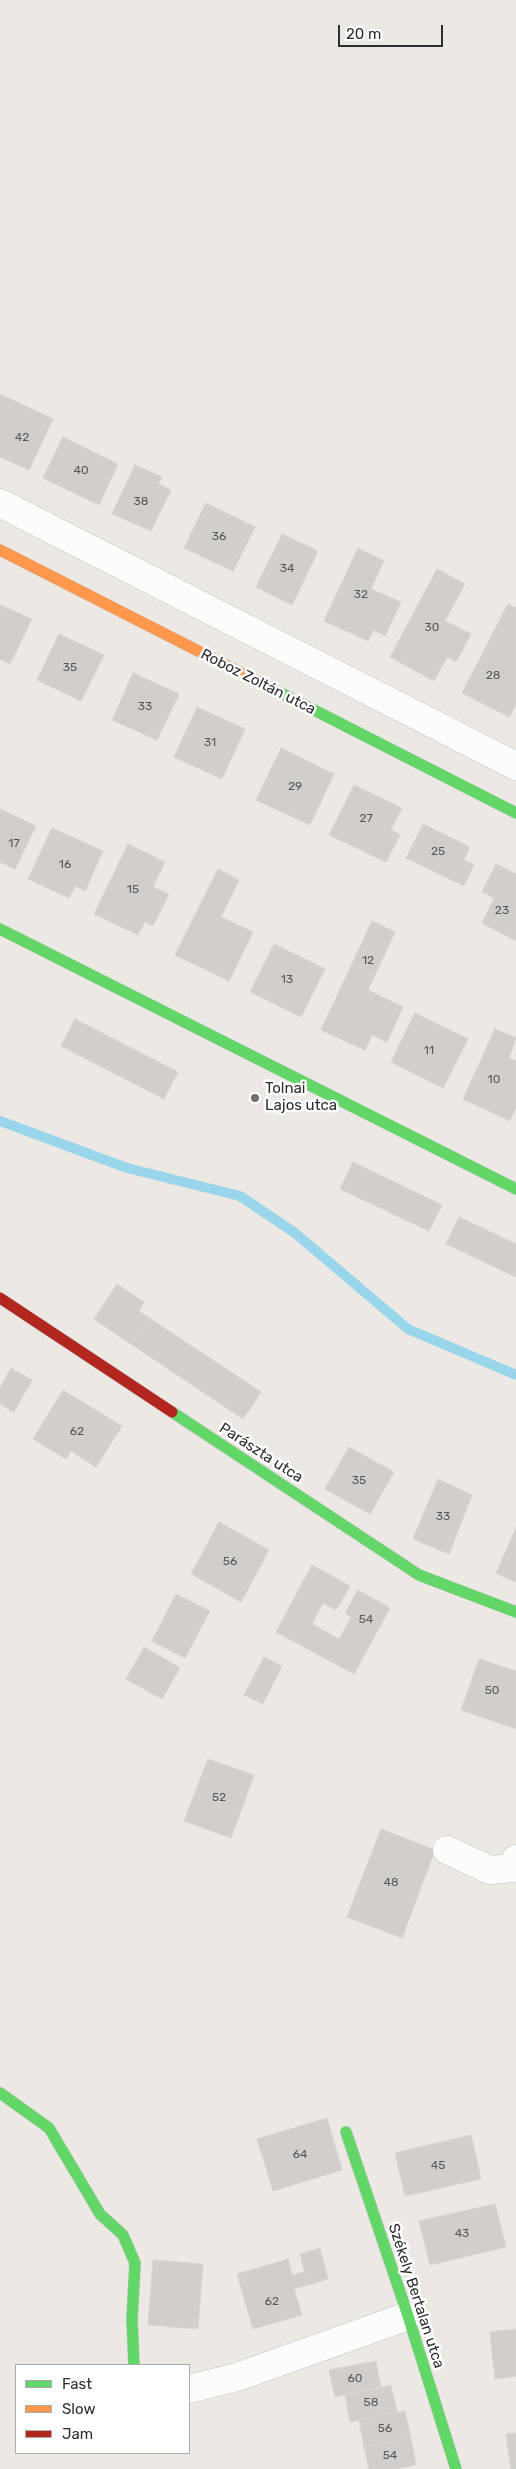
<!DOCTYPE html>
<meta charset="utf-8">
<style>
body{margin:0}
#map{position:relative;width:516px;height:2469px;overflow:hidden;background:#ece8e4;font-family:Rubik,sans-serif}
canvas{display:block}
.legend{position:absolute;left:15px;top:2364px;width:175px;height:90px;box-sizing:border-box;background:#fff;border:1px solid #ababab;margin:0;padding:6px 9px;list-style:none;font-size:15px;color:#2e2e2e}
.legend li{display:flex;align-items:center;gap:10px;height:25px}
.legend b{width:25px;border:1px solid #ababab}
.scale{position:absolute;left:338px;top:25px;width:105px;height:22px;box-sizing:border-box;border:2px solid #2e2e2e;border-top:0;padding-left:6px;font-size:15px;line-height:18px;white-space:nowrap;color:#2e2e2e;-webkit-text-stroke:4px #fff;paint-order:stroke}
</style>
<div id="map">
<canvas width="516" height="2469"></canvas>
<ul class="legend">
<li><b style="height:6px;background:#63d668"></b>Fast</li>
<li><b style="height:6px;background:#ff974d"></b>Slow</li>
<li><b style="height:6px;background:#b3261e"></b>Jam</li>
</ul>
<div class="scale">20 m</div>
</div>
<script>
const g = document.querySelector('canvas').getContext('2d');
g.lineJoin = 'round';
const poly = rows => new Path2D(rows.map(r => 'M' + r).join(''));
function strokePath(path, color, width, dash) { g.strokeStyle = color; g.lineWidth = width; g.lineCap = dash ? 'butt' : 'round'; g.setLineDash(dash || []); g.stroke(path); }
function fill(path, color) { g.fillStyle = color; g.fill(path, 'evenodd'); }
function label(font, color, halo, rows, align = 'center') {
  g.font = font + ' Rubik,sans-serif'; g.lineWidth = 5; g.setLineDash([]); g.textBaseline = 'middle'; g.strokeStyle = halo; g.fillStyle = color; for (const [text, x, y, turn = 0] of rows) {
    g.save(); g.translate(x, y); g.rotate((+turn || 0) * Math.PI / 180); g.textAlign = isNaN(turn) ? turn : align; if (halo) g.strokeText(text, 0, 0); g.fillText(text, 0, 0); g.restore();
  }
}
strokePath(poly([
 [0,1121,127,1168,240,1196,295,1233,408,1329,516,1375]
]), '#99d6ec', 10);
const building = poly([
 [0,394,53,419,29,470,0,457,0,394],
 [63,437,118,464,99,505,43,478,63,437],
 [135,465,162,477,158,484,171,490,151,531,112,514,135,465],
 [206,503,255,527,233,571,184,548,206,503],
 [282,534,318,551,292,605,256,587,282,534],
 [358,548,384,561,371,589,401,602,385,636,374,630,368,641,324,621,358,548],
 [437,569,465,584,445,621,471,634,456,662,447,657,434,681,390,657,437,569],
 [508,604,516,608,516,705,509,717,462,693,508,604],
 [0,605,32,619,10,664,0,659,0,605],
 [59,634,104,655,81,701,37,680,59,634],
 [133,673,179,694,157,740,112,720,133,673],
 [197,707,245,729,222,779,174,757,197,707],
 [281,748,334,774,310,825,256,800,281,748],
 [354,785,402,808,391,830,400,835,386,862,329,835,354,785],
 [0,809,36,826,15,869,0,862,0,809],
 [423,824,470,847,464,860,474,864,464,886,406,858,423,824],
 [52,828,103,851,85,891,75,886,69,898,28,879,52,828],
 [128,844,165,862,153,887,169,894,153,926,145,922,138,935,94,914,128,844],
 [496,864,516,874,516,941,482,923,494,898,482,892,496,864],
 [218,869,239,880,221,917,253,932,229,981,175,955,218,869],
 [372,921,395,932,368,990,403,1007,387,1042,372,1035,365,1050,321,1030,372,921],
 [274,944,325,969,301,1017,250,992,274,944],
 [415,1013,468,1039,443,1088,391,1062,415,1013],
 [75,1019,178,1072,164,1099,61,1046,75,1019],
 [495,1029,516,1038,509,1058,516,1061,516,1107,510,1121,463,1099,495,1029],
 [353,1162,442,1205,429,1231,340,1189,353,1162],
 [459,1217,516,1244,516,1277,446,1244,459,1217],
 [117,1284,144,1302,139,1311,149,1318,131,1344,94,1319,117,1284],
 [149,1318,261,1392,243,1419,131,1344,149,1318],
 [11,1368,32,1380,14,1412,0,1404,0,1388,11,1368],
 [63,1390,122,1426,96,1467,71,1451,66,1459,33,1439,63,1390],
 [349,1447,394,1472,370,1514,325,1489,349,1447],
 [438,1479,472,1495,449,1554,413,1539,438,1479],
 [219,1522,269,1550,241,1602,191,1574,219,1522],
 [516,1528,516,1582,496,1573,516,1528],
 [312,1565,350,1586,336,1610,323,1603,312,1624,339,1639,351,1617,345,1613,358,1590,390,1608,354,1674,276,1632,312,1565],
 [176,1594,210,1611,185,1658,152,1641,176,1594],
 [144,1647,180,1668,162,1699,126,1679,144,1647],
 [264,1657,282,1666,263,1704,244,1695,264,1657],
 [479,1659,516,1671,516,1729,461,1710,479,1659],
 [208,1759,254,1775,231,1838,184,1821,208,1759],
 [381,1829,435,1850,402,1938,347,1917,381,1829],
 [327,2118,342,2170,273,2191,257,2139,327,2118],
 [471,2135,481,2179,405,2196,395,2153,471,2135],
 [495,2204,506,2247,430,2265,419,2221,495,2204],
 [320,2248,328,2279,308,2285,300,2254,320,2248],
 [288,2259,292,2275,305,2272,308,2285,294,2289,302,2315,253,2329,237,2274,288,2259],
 [153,2260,203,2264,198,2329,148,2325,153,2260],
 [516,2329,516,2376,495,2379,490,2332,516,2329],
 [376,2361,381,2388,335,2397,329,2370,376,2361],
 [391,2385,397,2412,350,2422,345,2394,391,2385],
 [405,2411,411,2438,364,2447,359,2420,405,2411],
 [516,2433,516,2469,511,2469,506,2434,516,2433],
 [411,2438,416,2465,395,2469,369,2469,364,2447,411,2438]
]);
fill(building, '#d1cecb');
strokePath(building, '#d7d4d0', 1);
const street = poly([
 [0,503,516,766],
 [447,1850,490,1870,512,1868,516,1859],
 [189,2389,237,2377,408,2316]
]);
const fast = poly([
 [265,685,516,813],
 [0,929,516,1189],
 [172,1412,419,1575,516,1612],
 [0,2093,49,2128,100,2214,123,2235,135,2263,132,2320,134,2365],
 [346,2132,408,2316,456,2469]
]);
const slow = poly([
 [0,550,265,685]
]);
const jam = poly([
 [0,1298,172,1412]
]);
strokePath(street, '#c5c4c5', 29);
strokePath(fast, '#c5c4c5', 12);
strokePath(slow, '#c5c4c5', 12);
strokePath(jam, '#c5c4c5', 12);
strokePath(street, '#fcfcfb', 28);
strokePath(fast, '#63d668', 11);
strokePath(slow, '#ff974d', 11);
strokePath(jam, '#b3261e', 11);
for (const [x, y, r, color] of [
 [255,1098,5,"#706f6e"]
]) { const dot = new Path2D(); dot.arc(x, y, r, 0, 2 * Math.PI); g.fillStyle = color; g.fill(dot); strokePath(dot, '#fff', 2); }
label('12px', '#585857', null, [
 ["42",22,438],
 ["40",81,471],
 ["38",141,502],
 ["36",219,537],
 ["34",287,569],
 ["32",361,595],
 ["30",432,628],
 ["35",70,668],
 ["28",493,676],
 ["33",145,707],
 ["31",210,743],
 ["29",295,787],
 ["27",366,819],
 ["17",14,844],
 ["25",438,852],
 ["16",65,865],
 ["15",133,890],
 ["23",502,911],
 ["12",368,961],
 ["13",287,980],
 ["11",429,1051],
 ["10",494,1080],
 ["62",77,1432],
 ["35",359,1481],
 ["33",443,1517],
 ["56",230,1562],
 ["54",366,1620],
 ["50",492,1691],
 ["52",219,1798],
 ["48",391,1883],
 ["64",300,2155],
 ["45",438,2166],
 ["43",462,2234],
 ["62",272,2302],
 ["60",355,2379],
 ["58",371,2403],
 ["56",385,2429],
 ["54",390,2456]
]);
label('15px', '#2e2e2e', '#fff', [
 ["Roboz Zoltán utca",258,682,27],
 ["Parászta utca",261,1453,33],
 ["Székely Bertalan utca",416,2296,72]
]);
label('15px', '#2e2e2e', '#fff', [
 ["Tolnai",265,1089],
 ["Lajos utca",265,1106]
], 'left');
</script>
